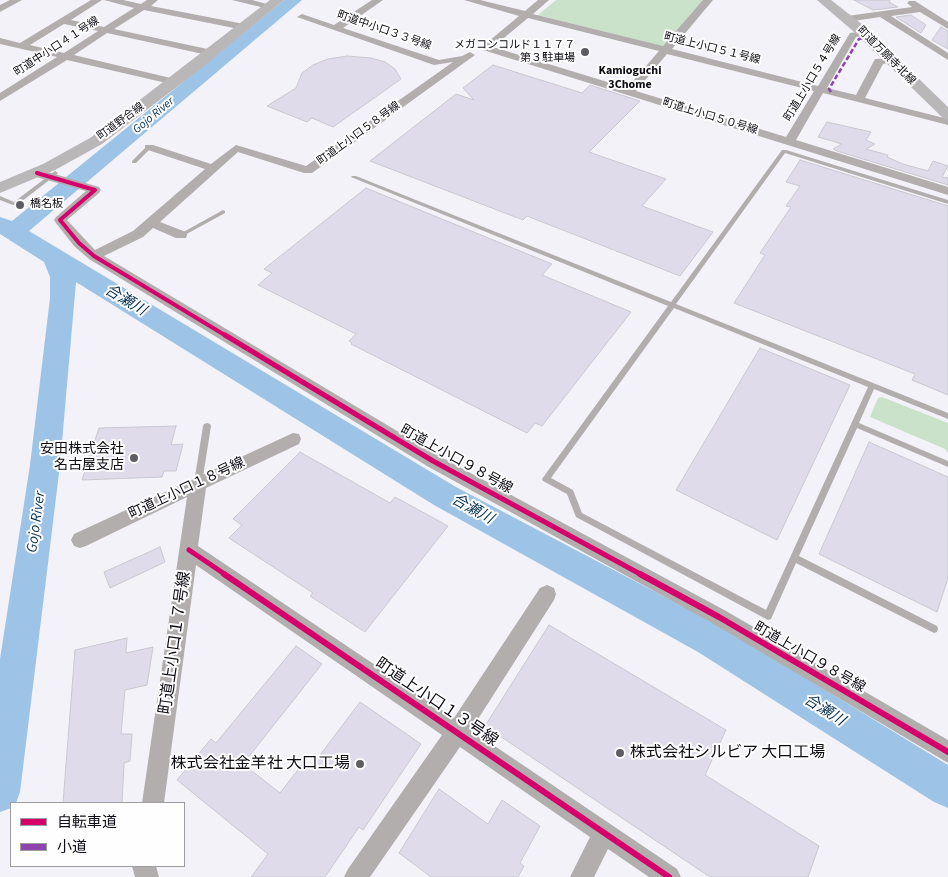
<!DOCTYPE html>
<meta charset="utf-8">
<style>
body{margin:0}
#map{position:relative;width:948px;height:877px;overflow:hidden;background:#f3f2f8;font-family:"Source Sans 3","Noto Sans JP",sans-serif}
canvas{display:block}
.legend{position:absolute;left:10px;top:802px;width:175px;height:65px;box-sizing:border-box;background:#fefefe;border:1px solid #9e9da0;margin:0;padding:6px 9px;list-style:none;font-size:15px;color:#0e0b14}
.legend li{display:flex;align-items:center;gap:10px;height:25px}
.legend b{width:25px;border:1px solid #9e9da0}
</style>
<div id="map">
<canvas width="948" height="877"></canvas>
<ul class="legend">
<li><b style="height:6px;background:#d6006c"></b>自転車道</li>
<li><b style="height:6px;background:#8e44ad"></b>小道</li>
</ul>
</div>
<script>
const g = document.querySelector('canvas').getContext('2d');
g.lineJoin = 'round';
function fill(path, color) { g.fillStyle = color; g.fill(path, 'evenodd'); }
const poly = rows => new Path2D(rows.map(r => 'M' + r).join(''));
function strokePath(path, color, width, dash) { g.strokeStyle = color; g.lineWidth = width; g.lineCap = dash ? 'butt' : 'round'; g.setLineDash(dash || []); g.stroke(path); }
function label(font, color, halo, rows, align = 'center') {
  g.font = font + ' "Source Sans 3","Noto Sans JP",sans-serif'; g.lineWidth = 4; g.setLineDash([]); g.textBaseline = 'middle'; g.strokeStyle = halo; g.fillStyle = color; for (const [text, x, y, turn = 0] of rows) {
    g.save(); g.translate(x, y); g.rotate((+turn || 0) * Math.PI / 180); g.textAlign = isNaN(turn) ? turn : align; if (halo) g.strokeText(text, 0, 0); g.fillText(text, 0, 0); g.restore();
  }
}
fill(poly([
 [556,0,705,0,663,46,660,46,538,15],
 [882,397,948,423,948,453,945,449,870,417,878,398]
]), '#cbe2ca');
fill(poly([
 [284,0,302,0,29,231,456,487,724,628,948,765,948,808,934,802,698,652,434,505,76,282,60,465,20,792,16,803,11,803,11,808,0,812,0,659,30,465,50,298,50,277,44,262,0,234,0,217,12,221,284,0]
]), '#9dc3e6');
const building = poly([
 [854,0,890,0,889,2,898,7,873,10,854,0],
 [911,15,926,25,921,33,896,17,911,15],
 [941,27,948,31,948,49,932,40,941,27],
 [347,56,371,58,385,62,395,69,401,79,333,127,312,118,307,122,267,106,296,88,302,73,313,65,328,59,347,56],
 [493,65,582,93,590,85,640,101,589,152,666,179,642,206,713,232,680,276,527,216,523,220,370,161,456,94,474,100,463,88,493,65],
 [827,122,871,132,866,140,875,144,866,149,888,155,887,157,903,164,928,171,933,161,948,166,942,177,948,178,948,185,837,151,833,149,842,144,818,137,827,122],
 [800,160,948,206,948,395,912,380,915,374,734,303,765,255,760,253,791,207,786,206,800,186,786,182,800,160],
 [366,188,552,264,542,275,631,312,542,426,535,423,527,433,351,344,352,343,349,341,356,334,258,285,272,273,264,269,366,188],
 [760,348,850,385,777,540,676,490,760,348],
 [176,426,171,445,183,444,176,471,164,471,162,477,82,480,99,428,176,426],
 [869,442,948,477,948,578,937,612,819,554,869,442],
 [300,452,390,503,395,497,448,526,365,632,310,596,313,593,229,538,242,525,233,519,300,452],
 [160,547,165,562,110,588,104,572,160,547],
 [549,625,726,730,705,775,819,846,808,877,710,877,485,726,549,625],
 [127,638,126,653,153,647,147,685,125,690,121,734,132,734,130,761,124,763,122,803,63,803,75,650,127,638],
 [296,646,322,664,243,764,280,793,304,762,311,767,360,702,421,744,363,830,359,827,325,877,251,877,268,854,177,780,211,739,216,743,296,646],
 [439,789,488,824,502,800,540,826,520,863,524,866,518,877,431,877,399,853,439,789]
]);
fill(building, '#dfdbea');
strokePath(building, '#c9c8cf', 1);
fill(poly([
 [147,146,152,147,136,163,132,163,132,161,147,146],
 [782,150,786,150,948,200,948,204,785,153,676,304,948,413,948,419,874,389,859,423,948,461,948,467,857,428,799,556,937,626,938,629,937,632,934,633,796,563,771,619,768,620,576,517,567,494,543,481,542,479,668,306,351,177,352,176,356,176,671,302,782,150],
 [674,308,868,387,766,610,582,513,573,490,551,478,674,308],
 [55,171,58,173,57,174,17,205,13,205,0,200,0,196,14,202,55,171],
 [223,210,225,211,225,213,183,236,179,236,178,235,223,210],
 [207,423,210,424,211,426,202,483,201,485,198,486,195,485,194,483,203,426,204,424,207,423]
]), '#b1aead');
fill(poly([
 [10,0,22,0,0,12,0,5,10,0],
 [91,0,102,0,71,20,104,27,134,8,104,0,123,0,141,4,147,0,158,0,151,6,244,24,249,27,244,30,144,10,114,29,212,50,217,53,212,56,107,33,74,55,179,80,180,82,175,85,67,60,0,101,0,93,57,57,0,44,0,38,20,43,91,0],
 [64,24,98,31,64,53,30,45,64,24],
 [232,0,252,0,274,6,269,9,232,0],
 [372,0,383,0,343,28,439,60,462,56,470,52,475,55,312,173,304,173,238,152,160,222,186,232,187,235,186,238,176,238,153,228,143,237,104,256,439,456,726,611,948,740,948,763,712,623,427,466,89,259,74,246,56,223,54,220,56,217,86,191,33,176,33,170,41,170,99,187,101,190,99,193,67,220,95,250,133,231,205,169,145,149,145,145,153,145,211,164,236,145,306,166,453,62,434,65,297,17,302,14,334,25,372,0],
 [464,0,480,0,525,11,538,0,549,0,533,14,663,46,703,0,713,0,672,49,818,86,850,33,867,31,867,35,856,37,827,88,856,95,875,59,892,58,892,62,883,64,865,98,948,119,948,125,823,93,796,140,948,187,948,195,483,50,483,46,519,16,464,0],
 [528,18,659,51,627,88,493,47,528,18],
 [667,54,814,91,786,137,636,91,667,54],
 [909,1,915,1,948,22,948,29,920,12,891,16,948,53,948,60,880,17,847,22,842,19,847,16,912,7,907,3,909,1],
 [293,433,299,434,301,439,299,444,206,488,198,546,454,718,540,588,547,585,554,588,556,594,554,600,471,730,677,869,681,877,649,877,608,849,594,877,570,877,590,837,460,747,370,877,344,877,348,869,442,735,196,565,164,803,142,803,187,497,86,546,80,548,74,546,71,540,74,534,293,433],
 [132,866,156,866,159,877,135,877,132,866]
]), '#b1aead');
fill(poly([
 [270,0,284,0,199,70,102,144,55,170,0,193,0,182,43,164,90,138,270,0],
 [817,0,831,0,863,25,948,107,948,120,943,118,853,31,817,0]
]), '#bab7b8');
strokePath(poly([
 [831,92,829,89,859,39,868,37]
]), '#8e44ad', 2.5, [5, 2.5]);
strokePath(poly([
 [37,173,95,190,60,220,79,243,94,256,228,337]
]), '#d6006c', 4);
strokePath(poly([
 [225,335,433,461,642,575],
 [189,550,226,575]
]), '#d6006c', 5);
strokePath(poly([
 [224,574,669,877],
 [640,574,719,617,948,752]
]), '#d6006c', 6);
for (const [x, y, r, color] of [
 [585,52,5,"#5e5c64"],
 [20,205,5,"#5e5c64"],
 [134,458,5,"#5e5c64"],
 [620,753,5,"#5e5c64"],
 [360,764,5,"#5e5c64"]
]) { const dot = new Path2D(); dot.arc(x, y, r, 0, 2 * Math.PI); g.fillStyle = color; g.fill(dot); strokePath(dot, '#fefefe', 2); }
label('11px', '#0e0b14', '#fefefe', [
 ["町道中小口３３号線",384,31,19],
 ["町道中小口４１号線",57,47,-33],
 ["町道上小口５１号線",712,49,14],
 ["町道万願寺北線",886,56,45],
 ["町道上小口５４号線",813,78,-59],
 ["町道上小口５０号線",710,117,17],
 ["町道野合線",121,122,-36],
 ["町道上小口５８号線",359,134,-36]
]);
label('11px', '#0e0b14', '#fefefe', [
 ["メガコンコルド１１７７",575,46],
 ["第３駐車場",575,59],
 ["橋名板",30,205,"left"]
], 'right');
label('bold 12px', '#0e0b14', '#fefefe', [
 ["Kamioguchi",630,71],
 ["3Chome",630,85]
]);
label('italic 12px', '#073252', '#fefefe', [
 ["Gojo River",154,116,-40]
]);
label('14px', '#0e0b14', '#fefefe', [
 ["安田株式会社",124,450],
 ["名古屋支店",124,466]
], 'right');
label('14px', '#0e0b14', '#fefefe', [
 ["町道上小口９８号線",456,460,29],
 ["町道上小口１８号線",187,489,-25],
 ["町道上小口９８号線",809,658,30]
]);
label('italic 15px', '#073252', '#fefefe', [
 ["合瀬川",125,301,31],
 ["合瀬川",472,510,29],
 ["Gojo River",37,522,-82],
 ["合瀬川",824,711,32]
]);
label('16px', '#0e0b14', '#fefefe', [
 ["町道上小口１７号線",176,643,-82],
 ["町道上小口１３号線",436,703,34]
]);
label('16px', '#0e0b14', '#fefefe', [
 ["株式会社シルビア 大口工場",630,753],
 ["株式会社金羊社 大口工場",350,764,"right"]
], 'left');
</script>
